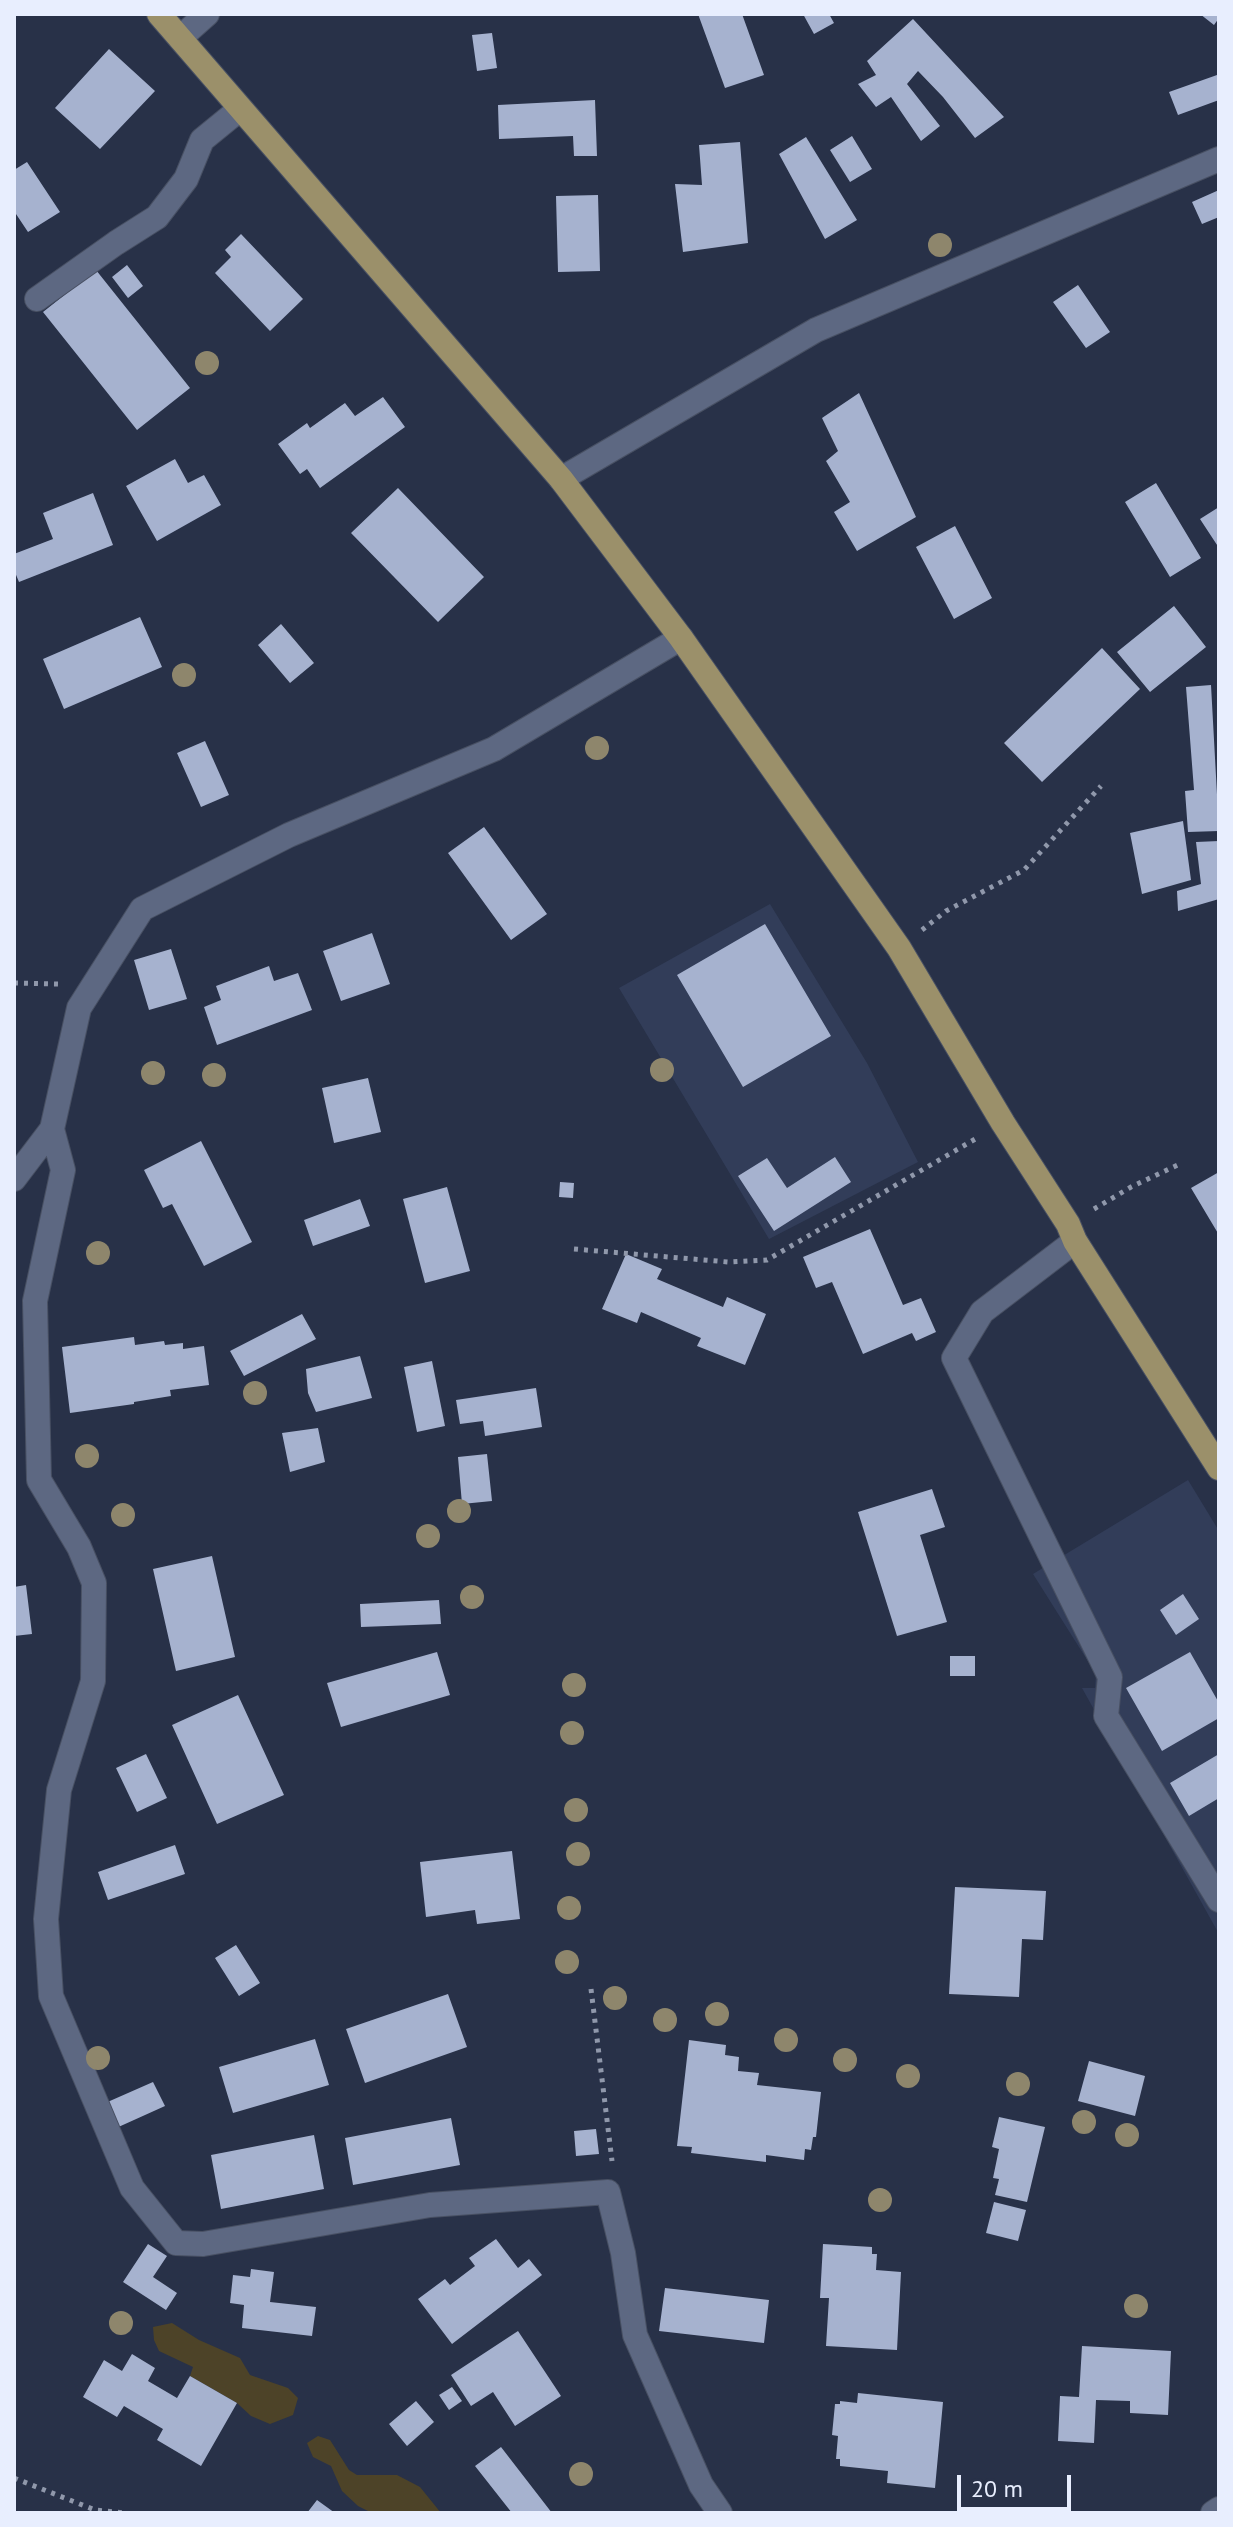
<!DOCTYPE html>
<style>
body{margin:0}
#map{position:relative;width:1233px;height:2527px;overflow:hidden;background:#283148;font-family:"PT Sans",sans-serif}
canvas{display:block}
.frame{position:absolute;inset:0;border:16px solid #e8eefe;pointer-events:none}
.scale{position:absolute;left:957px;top:2475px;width:114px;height:36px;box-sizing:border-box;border:4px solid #e8eefe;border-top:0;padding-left:10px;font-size:24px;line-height:28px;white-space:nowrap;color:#e8eefe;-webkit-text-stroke:6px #283148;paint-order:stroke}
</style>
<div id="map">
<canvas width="1233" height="2527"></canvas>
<div class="frame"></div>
<div class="scale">20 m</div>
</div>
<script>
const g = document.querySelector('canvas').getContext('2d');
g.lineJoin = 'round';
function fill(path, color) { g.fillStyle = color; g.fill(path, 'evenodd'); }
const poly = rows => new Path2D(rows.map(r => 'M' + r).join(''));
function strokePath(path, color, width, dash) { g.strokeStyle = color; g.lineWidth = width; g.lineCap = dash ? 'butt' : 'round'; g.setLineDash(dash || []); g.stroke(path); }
fill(poly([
 [770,904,867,1063,918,1162,769,1239,619,988],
 [1188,1480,1219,1531,1219,1934,1082,1688,1095,1688,1096,1674,1033,1574]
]), '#323d59');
fill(poly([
 [172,2323,199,2340,240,2358,250,2375,288,2388,298,2398,293,2415,270,2424,251,2416,237,2403,190,2376,193,2367,159,2351,154,2340,153,2327],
 [318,2436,330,2440,349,2470,357,2475,397,2475,420,2487,441,2513,372,2513,358,2506,342,2491,331,2466,313,2457,307,2443]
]), '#4d4328');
fill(poly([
 [698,14,742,14,764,75,725,88],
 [803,14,829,14,834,23,814,34],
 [1200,14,1219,14,1219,18,1214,25],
 [913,19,1004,117,975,138,943,97,918,71,907,84,940,126,921,141,891,97,876,107,858,84,876,75,867,61],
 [492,33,497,68,477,71,472,35],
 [109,49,155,91,100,149,55,108],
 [1217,75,1219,100,1178,115,1169,92],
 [595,100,597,156,574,156,573,136,499,139,498,105],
 [852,136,872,169,850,182,830,150],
 [806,137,857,220,825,239,779,154],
 [740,142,748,243,683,252,675,184,702,185,699,145],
 [27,162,60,212,28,232,14,211,14,170],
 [1219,190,1219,217,1202,224,1192,202],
 [598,195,600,271,558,272,556,196],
 [241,234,303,299,270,331,215,273,231,257,225,250],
 [127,265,143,286,128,298,112,277],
 [96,270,190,388,137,430,43,312],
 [1078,285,1110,332,1086,348,1053,302],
 [859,393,916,517,857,551,834,512,850,502,826,461,838,451,822,418],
 [383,397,405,427,320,488,307,469,300,474,278,444,307,423,310,428,345,403,355,416],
 [175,459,188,483,204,475,221,505,157,541,126,486],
 [1156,483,1201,558,1170,577,1125,502],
 [398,488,484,577,438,622,351,533],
 [93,493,113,545,19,582,14,570,14,554,53,539,43,513],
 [1219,507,1219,548,1200,519],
 [955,526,992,598,954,619,916,547],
 [1174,606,1206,647,1150,692,1117,652],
 [140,617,162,667,64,709,43,659],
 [281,624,314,663,290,683,258,645],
 [1102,648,1140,689,1042,782,1004,743],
 [1211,685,1219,831,1188,832,1185,791,1194,790,1186,687],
 [205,741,229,795,201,807,177,753],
 [1183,821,1191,880,1142,894,1130,833],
 [484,827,547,914,511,940,448,853],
 [1219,841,1219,899,1178,911,1177,891,1201,884,1196,842],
 [765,924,831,1036,743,1087,677,975],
 [372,933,390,984,341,1001,323,951],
 [171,949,187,999,149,1010,134,960],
 [269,966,274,981,298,973,312,1010,217,1045,204,1007,221,1000,216,986],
 [368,1078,381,1132,334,1143,322,1088],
 [201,1141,252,1242,204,1266,172,1204,163,1208,144,1170],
 [835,1157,851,1182,774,1231,738,1176,767,1158,787,1188],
 [1219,1172,1219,1235,1191,1188],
 [560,1182,574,1183,573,1198,559,1197],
 [447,1187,470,1271,425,1283,403,1199],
 [360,1199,370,1226,313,1246,304,1220],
 [870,1229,903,1305,921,1298,936,1332,916,1341,912,1333,863,1354,832,1282,816,1288,803,1257],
 [626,1254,662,1269,657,1279,723,1307,727,1297,766,1314,745,1365,697,1346,701,1338,641,1312,637,1323,602,1309],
 [302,1314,316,1339,244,1376,230,1351],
 [134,1337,135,1345,164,1341,165,1345,183,1343,183,1349,204,1346,209,1385,170,1390,171,1396,134,1402,134,1404,70,1413,62,1347],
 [360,1356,372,1398,316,1412,308,1393,306,1369],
 [432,1361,445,1426,417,1432,404,1367],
 [536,1388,542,1427,485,1436,483,1421,460,1424,456,1400],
 [318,1428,325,1462,290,1472,282,1433],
 [487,1454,492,1501,462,1504,458,1457],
 [932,1489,945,1527,920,1535,947,1622,897,1636,858,1512],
 [212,1556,235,1657,176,1671,153,1569],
 [26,1585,32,1634,14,1636,14,1587],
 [1183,1594,1199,1619,1176,1635,1160,1610],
 [439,1600,441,1624,361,1627,360,1604],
 [437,1652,450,1695,341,1727,327,1683],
 [1190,1652,1219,1703,1219,1718,1162,1751,1126,1688],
 [950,1656,975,1656,975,1676,950,1676],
 [238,1695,284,1795,217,1824,172,1725],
 [146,1754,167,1798,137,1812,116,1768],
 [1219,1754,1219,1798,1189,1816,1170,1783],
 [175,1845,185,1874,108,1900,98,1872],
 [512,1851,520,1919,477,1924,475,1910,426,1917,420,1862],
 [955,1887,1046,1891,1043,1940,1022,1939,1019,1997,949,1994],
 [236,1945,260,1983,239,1996,215,1958],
 [448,1994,467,2047,365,2083,346,2029],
 [315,2039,329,2085,233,2113,219,2067],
 [689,2040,726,2045,725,2055,739,2057,738,2071,759,2073,757,2085,821,2092,816,2137,813,2137,811,2150,805,2149,804,2160,766,2155,766,2162,691,2153,692,2147,677,2146],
 [1089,2061,1145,2076,1135,2116,1078,2101],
 [153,2082,165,2106,114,2129,103,2104],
 [999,2117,1045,2127,1027,2202,995,2195,999,2179,993,2178,999,2149,992,2147],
 [451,2118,460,2165,353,2185,345,2138],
 [596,2129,599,2154,576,2156,574,2131],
 [314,2135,324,2189,221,2209,211,2155],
 [994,2202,1026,2210,1018,2241,986,2233],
 [496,2239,518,2268,529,2259,542,2275,452,2344,418,2299,445,2279,450,2285,475,2266,469,2258],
 [148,2244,167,2256,153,2277,177,2293,166,2310,123,2282],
 [823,2244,872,2247,872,2254,877,2254,876,2270,901,2272,897,2350,826,2346,829,2298,820,2298],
 [251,2269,274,2272,270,2302,316,2307,312,2336,242,2328,244,2305,230,2303,233,2275,250,2277],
 [665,2288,769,2300,764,2343,659,2331],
 [518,2331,561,2396,515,2426,493,2392,471,2406,451,2375],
 [1082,2346,1171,2351,1168,2415,1130,2413,1130,2401,1096,2400,1094,2443,1058,2441,1060,2396,1079,2397],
 [132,2354,155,2368,148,2381,177,2398,190,2376,237,2403,201,2466,157,2440,163,2429,124,2406,117,2417,83,2397,104,2360,122,2371],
 [452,2387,462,2401,449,2410,439,2395],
 [858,2393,943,2402,935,2488,887,2483,888,2471,840,2466,840,2459,836,2459,838,2436,832,2435,835,2404,840,2404,840,2401,857,2403],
 [416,2401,434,2422,407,2446,389,2424],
 [501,2447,552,2513,512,2513,475,2466],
 [317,2500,335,2513,307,2513]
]), '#a6b2cf');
const minor = poly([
 [180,38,207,14],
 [37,299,116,243,157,217,186,179,202,140,240,109],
 [561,479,816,330,1219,159],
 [52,1129,63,1170,35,1301,39,1480,79,1547,94,1583,93,1681,59,1790,46,1919,51,1996,132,2188,176,2243,203,2244,430,2205,608,2192,623,2253,635,2335,701,2485,720,2513],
 [14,1179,52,1129,79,1008,142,909,289,835,494,749,681,638],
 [1075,1241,982,1312,954,1358,1110,1677,1106,1716,1219,1900],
 [1213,2513,1219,2509]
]);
const major = poly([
 [159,14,561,479,681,638,899,948,1003,1123,1068,1224,1075,1241,1219,1468]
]);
strokePath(minor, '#485063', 26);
strokePath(major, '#485063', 26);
strokePath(poly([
 [922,930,946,911,1024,870,1101,786],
 [14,983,59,984],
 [1094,1209,1131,1187,1182,1163],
 [574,1249,728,1262,767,1260,977,1138],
 [591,1989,612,2161],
 [14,2478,95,2510,125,2513]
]), '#9098ab', 5, [4, 6]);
strokePath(minor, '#5d6882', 24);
strokePath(major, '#9b906a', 24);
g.fillStyle = '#8e866c';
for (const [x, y] of [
 [940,245],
 [207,363],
 [184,675],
 [597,748],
 [662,1070],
 [153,1073],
 [214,1075],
 [98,1253],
 [255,1393],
 [87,1456],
 [459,1511],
 [123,1515],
 [428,1536],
 [472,1597],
 [574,1685],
 [572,1733],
 [576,1810],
 [578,1854],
 [569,1908],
 [567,1962],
 [615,1998],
 [717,2014],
 [665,2020],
 [786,2040],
 [98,2058],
 [845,2060],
 [908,2076],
 [1018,2084],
 [1084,2122],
 [1127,2135],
 [880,2200],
 [1136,2306],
 [121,2323],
 [581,2474]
]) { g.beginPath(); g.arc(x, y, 12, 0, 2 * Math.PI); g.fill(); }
</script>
